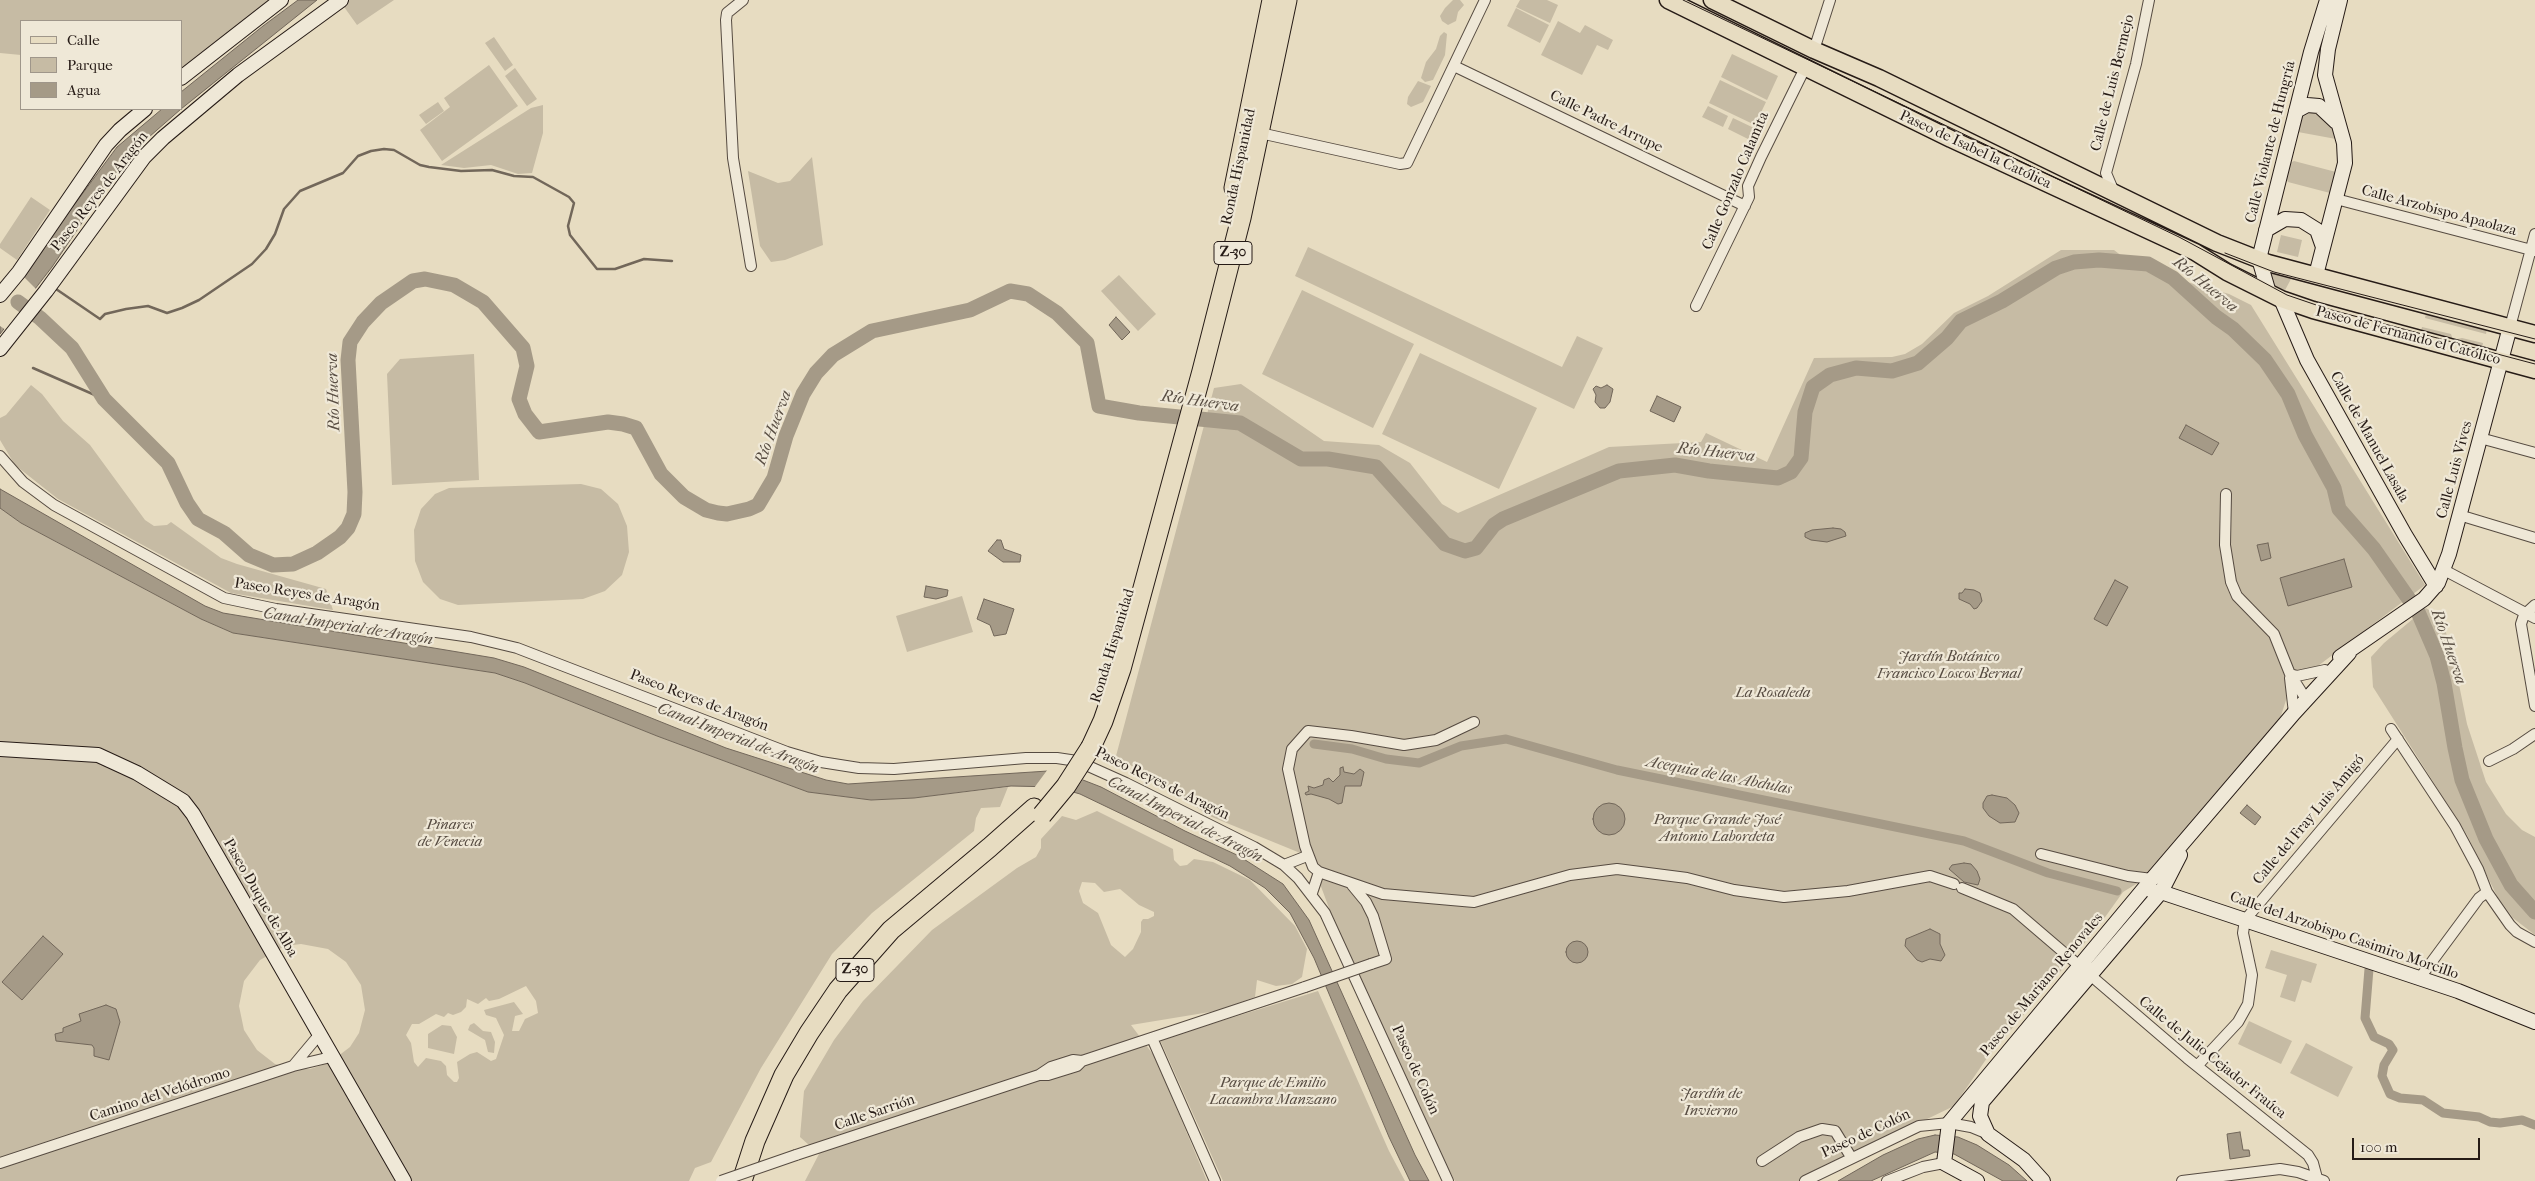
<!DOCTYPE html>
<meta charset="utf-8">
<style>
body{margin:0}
#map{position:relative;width:2535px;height:1181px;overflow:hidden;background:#e7dcc1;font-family:"IM FELL French Canon",serif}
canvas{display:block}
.legend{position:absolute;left:20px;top:20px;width:162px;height:90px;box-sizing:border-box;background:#efe8d7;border:1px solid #9f968a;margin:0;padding:6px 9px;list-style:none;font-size:15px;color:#261b16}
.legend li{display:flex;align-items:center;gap:10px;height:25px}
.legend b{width:25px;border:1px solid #9f968a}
.scale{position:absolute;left:2352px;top:1138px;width:128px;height:22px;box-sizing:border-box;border:2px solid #261b16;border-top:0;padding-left:6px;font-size:15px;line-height:18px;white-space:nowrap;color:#261b16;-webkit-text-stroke:4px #efe8d7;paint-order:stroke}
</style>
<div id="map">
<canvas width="2535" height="1181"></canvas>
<ul class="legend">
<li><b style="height:6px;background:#e7dcc1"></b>Calle</li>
<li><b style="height:14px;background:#c6bba4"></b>Parque</li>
<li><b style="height:14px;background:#a59a87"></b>Agua</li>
</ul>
<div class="scale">100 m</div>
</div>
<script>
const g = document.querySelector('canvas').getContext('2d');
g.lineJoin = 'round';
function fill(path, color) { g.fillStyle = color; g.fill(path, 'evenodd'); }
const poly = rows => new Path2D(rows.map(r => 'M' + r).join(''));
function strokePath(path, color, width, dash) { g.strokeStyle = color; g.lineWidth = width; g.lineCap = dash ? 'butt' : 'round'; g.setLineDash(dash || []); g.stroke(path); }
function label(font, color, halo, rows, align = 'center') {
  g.font = font + ' "IM FELL French Canon",serif'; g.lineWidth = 4.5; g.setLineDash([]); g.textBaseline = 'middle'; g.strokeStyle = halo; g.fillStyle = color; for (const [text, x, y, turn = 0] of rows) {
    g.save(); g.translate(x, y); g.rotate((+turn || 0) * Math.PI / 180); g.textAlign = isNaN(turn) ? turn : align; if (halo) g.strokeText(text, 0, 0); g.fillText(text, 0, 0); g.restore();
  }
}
fill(poly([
 [0,0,279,0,181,77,181,21,21,21,21,55,0,53],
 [347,0,394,0,357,25,342,4],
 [1453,0,1460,0,1464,5,1458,12,1456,21,1448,25,1442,21,1440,16,1445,8],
 [1520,0,1547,0,1558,5,1550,23,1516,7],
 [1516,8,1549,25,1540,43,1507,26],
 [1558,21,1580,33,1585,25,1613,40,1608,50,1597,45,1582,75,1541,55],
 [1444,32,1447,34,1445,55,1433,80,1425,82,1421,78,1426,62,1436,49,1440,36],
 [494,37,513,65,505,71,485,43],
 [1732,54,1778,76,1767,100,1721,77],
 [489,65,518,106,442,161,420,130,450,107,444,98],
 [515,68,537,99,527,106,505,76],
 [1720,80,1766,102,1755,125,1709,103],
 [1418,81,1431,86,1423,102,1411,107,1407,104,1408,97],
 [438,102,444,111,426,124,419,115],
 [543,105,543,133,532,173,518,174,491,165,464,168,441,165,531,108],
 [1708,106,1728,116,1723,127,1702,117],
 [2311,109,2330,119,2336,139,2298,132,2303,112],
 [1733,118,1754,128,1748,139,1728,129],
 [812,157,823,245,785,260,771,262,760,246,748,171,778,183,790,181],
 [2294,161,2336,172,2330,193,2288,182,2286,178,2290,163],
 [31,197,50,210,17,260,0,248,0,244],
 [2281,235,2302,240,2298,257,2277,252],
 [1308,247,1562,367,1577,336,1603,348,1574,409,1295,276],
 [2061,250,2114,250,2127,260,2148,264,2173,278,2229,294,2251,305,2425,585,2306,675,2287,697,2279,722,2151,875,2123,892,2098,927,1987,1058,1954,1106,1799,1181,1455,1181,1435,1145,1348,959,1310,857,1212,817,1116,756,1214,388,1241,384,1324,441,1379,445,1410,463,1442,504,1458,513,1609,447,1701,442,1706,433,1767,462,1814,358,1892,357,1905,354,1922,344,1954,313,1988,296],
 [2267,272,2291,279,2284,292,2271,284],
 [1119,275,1156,314,1138,331,1101,291],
 [1302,290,1414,344,1373,428,1262,374],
 [2426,313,2487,329,2486,334,2425,318],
 [2422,327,2451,334,2453,340,2462,338,2483,343,2482,348,2421,331],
 [1420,353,1537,408,1499,489,1382,434],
 [474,354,479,480,392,485,387,374,400,359],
 [31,385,42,394,63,421,90,445,145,520,154,526,167,525,171,522,221,558,237,564,326,589,333,610,231,593,58,499,15,465,0,440,0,418,6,415],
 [581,484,601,489,618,504,627,526,629,552,622,575,605,591,583,599,458,605,440,599,423,582,415,561,414,530,421,509,435,494,449,488],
 [0,508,21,523,73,551,201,619,233,633,495,673,525,683,657,736,808,792,871,800,914,798,1008,787,1000,807,981,808,976,818,974,831,872,913,832,954,761,1068,711,1162,695,1168,689,1181,0,1181],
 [301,944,328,949,346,962,361,985,365,1010,359,1033,350,1047,329,1063,310,1069,297,1069,275,1064,257,1050,244,1030,239,1006,244,981,260,960,285,946],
 [526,986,536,1001,538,1013,525,1019,519,1031,512,1031,515,1016,523,1014,514,1002,484,1010,486,1015,496,1018,504,1035,496,1059,491,1061,477,1052,470,1054,457,1062,459,1078,457,1082,454,1082,447,1075,446,1066,441,1061,426,1058,418,1067,414,1062,411,1043,406,1035,412,1024,419,1024,436,1014,444,1017,448,1013,453,1015,461,1012,466,1007,467,999,478,1004,486,998,489,1001,499,999],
 [962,596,973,632,907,652,896,616],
 [2426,608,2442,619,2454,660,2467,724,2486,782,2506,814,2522,830,2535,837,2535,935,2513,918,2497,896,2467,835,2373,687,2371,657,2384,643],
 [1097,811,1173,849,1174,860,1180,866,1187,865,1194,859,1213,862,1250,880,1295,926,1307,949,1302,977,1292,984,1276,986,1257,980,1255,997,1216,1011,1131,1025,1155,1057,1207,1181,805,1181,819,1154,800,1137,804,1091,834,1040,863,1001,932,930,1017,868,1036,857,1041,848,1041,839,1062,816,1076,820],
 [1082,882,1095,883,1104,892,1120,889,1139,905,1154,912,1154,916,1148,919,1143,919,1141,922,1141,932,1133,949,1125,957,1111,945,1098,913,1083,903,1079,891],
 [2271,950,2317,964,2311,983,2302,980,2295,1002,2280,997,2287,975,2265,968],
 [1318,991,1389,1151,1405,1181,1223,1181,1160,1040],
 [2249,1021,2292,1041,2281,1064,2238,1044],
 [474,1023,483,1031,491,1032,495,1042,494,1053,488,1052,485,1040,468,1030,470,1025],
 [442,1025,451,1026,457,1037,454,1054,428,1048,428,1034],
 [2306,1043,2353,1067,2338,1097,2290,1073]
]), '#c6bba4');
const water = poly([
 [298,0,317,0,181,109,181,92,263,26,298,0],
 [162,109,181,109,133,151,117,171,52,267,0,334,0,305,117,147,162,109],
 [1116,317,1130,332,1122,340,1109,325,1116,317],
 [1607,385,1613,389,1610,402,1605,408,1600,408,1595,402,1596,395,1593,389,1596,386,1601,388,1607,385],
 [1657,396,1681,407,1674,422,1650,411,1657,396],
 [2186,425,2219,443,2212,455,2179,438,2186,425],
 [0,489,205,606,223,613,494,658,524,667,726,748,826,780,848,784,1048,771,1065,773,1101,787,1185,831,1239,856,1283,884,1309,920,1415,1155,1429,1181,1410,1181,1389,1137,1314,958,1290,913,1265,888,1230,866,1080,794,1056,787,1011,786,914,798,871,800,808,792,657,736,525,683,495,673,233,633,201,619,21,523,0,508,0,489],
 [1833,528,1841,529,1845,532,1846,536,1827,542,1811,540,1805,537,1805,533,1812,530,1833,528],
 [997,540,1001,540,1004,549,1021,555,1020,562,1003,562,988,551,997,540],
 [2268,543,2271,558,2261,561,2257,545,2268,543],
 [2344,559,2352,587,2288,606,2280,578,2344,559],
 [2115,580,2128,587,2107,626,2094,619,2115,580],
 [926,586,948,590,947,596,936,599,924,597,926,586],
 [1965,589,1974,590,1980,593,1982,601,1977,608,1974,609,1970,604,1959,599,1959,593,1962,593,1965,589],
 [984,599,1014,609,1006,634,994,636,990,625,977,619,984,599],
 [1343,767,1344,772,1354,774,1360,769,1364,772,1361,786,1345,786,1342,803,1338,804,1329,799,1311,794,1306,795,1305,793,1309,791,1308,786,1314,788,1323,785,1324,780,1329,778,1333,782,1340,775,1340,768,1343,767],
 [1992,795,2007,798,2015,805,2019,813,2015,822,2000,823,1989,816,1983,808,1983,803,1987,796,1992,795],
 '1593 819a16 16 0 1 1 32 0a16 16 0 1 1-32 0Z',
 [2247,805,2261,817,2255,825,2240,813,2247,805],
 [1964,863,1971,864,1977,871,1980,879,1978,885,1964,882,1949,869,1952,865,1964,863],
 [1930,929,1940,934,1940,944,1945,955,1941,961,1930,959,1922,962,1917,960,1905,946,1906,939,1930,929],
 [43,936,63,954,22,1000,2,982,43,936],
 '1566 952a11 11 0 1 1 22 0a11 11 0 1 1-22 0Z',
 [106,1005,116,1009,120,1022,109,1060,94,1056,94,1048,92,1045,56,1041,55,1034,63,1032,63,1028,81,1021,79,1014,106,1005],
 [2240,1132,2243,1150,2249,1150,2250,1156,2230,1159,2227,1134,2240,1132],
 [1935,1135,1958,1137,1977,1145,2009,1165,2027,1181,2003,1181,1954,1154,1935,1152,1871,1181,1838,1181,1883,1155,1918,1139,1935,1135]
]);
fill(water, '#a59a87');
strokePath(water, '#72675a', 1);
fill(poly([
 [21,274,37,290,6,330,0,326,0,301],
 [1048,769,1066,771,1084,778,1072,795,1056,789,1034,788]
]), '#e7dcc1');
strokePath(poly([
 [56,289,100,319,105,314,126,309,148,306,167,313,182,308,199,300,252,264,266,249,275,234,284,209,300,191,343,173,358,156,371,151,384,149,394,150,420,165,429,167,461,171,492,170,514,176,533,177,569,197,574,203,568,226,570,235,597,269,615,269,644,259,672,261],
 [33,368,104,399]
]), '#72675a', 2.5);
strokePath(poly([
 [1314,744,1352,749,1386,759,1419,763,1461,746,1506,739,1617,770,1964,841,2048,873,2117,891],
 [2369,969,2365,1018,2374,1037,2389,1044,2393,1050,2384,1065,2382,1076,2390,1094,2400,1098,2423,1100,2443,1113,2479,1117,2490,1122,2500,1123,2522,1120,2535,1125]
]), '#a59a87', 9);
strokePath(poly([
 [18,302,40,318,72,348,104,399,168,463,187,503,198,519,224,533,249,555,273,565,293,564,317,553,340,537,348,528,354,514,355,492,348,360,350,342,363,322,381,303,413,281,425,279,454,285,483,302,523,348,527,366,519,399,525,414,539,432,608,422,623,424,636,428,661,474,684,497,706,510,718,513,727,514,749,509,758,505,774,478,786,436,803,394,816,373,833,355,872,331,970,310,1010,291,1028,294,1057,313,1087,343,1099,406,1139,413,1240,423,1301,459,1328,459,1376,467,1445,544,1465,551,1476,548,1494,525,1503,519,1619,471,1675,465,1709,471,1778,478,1791,472,1801,458,1805,412,1813,387,1830,375,1856,368,1892,371,1918,363,1947,338,1961,321,2002,301,2056,268,2074,262,2099,260,2148,264,2173,278,2216,317,2233,329,2265,360,2288,394,2305,435,2334,488,2339,509,2374,549,2418,612,2437,656,2444,683,2455,748,2462,780,2486,839,2511,885,2535,912]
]), '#a59a87', 15);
const street = poly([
 [743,0,727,13,726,20,733,158,751,266],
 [1814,50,1830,0],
 [1454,66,1745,206],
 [1260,133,1400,164,1407,163,1485,0],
 [2114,192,2106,173,2136,64,2149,0],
 [2336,199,2535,251],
 [1696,306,1749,197,1748,186,1761,157,1805,68],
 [2510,327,2535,234],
 [2480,438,2535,453],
 [0,456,23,482,54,505,224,598,276,609,471,637,517,648,787,752,821,762,859,768,894,769,1026,758,1057,758,1077,761,1126,783,1254,847,1284,865,1298,878,1325,913,1448,1181],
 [2226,494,2225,545,2231,582,2237,596,2274,634,2290,674,2304,696],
 [2459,515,2535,538],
 [2444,570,2535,618],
 [2535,605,2524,615,2521,624,2535,706],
 [2290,674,2297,676,2325,670],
 [2290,678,2294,713],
 [1474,722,1436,740,1404,745,1351,736,1308,731,1292,749,1288,769,1305,846,1313,867,1319,872,1383,894,1474,902,1570,875,1617,869,1687,878,1734,890,1784,897,1848,891,1930,876,1954,884],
 [2391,729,2455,826,2478,869,2487,892,2479,898,2419,979],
 [2489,761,2513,749,2535,734],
 [2041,854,2128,876,2152,879],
 [1284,865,1307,856],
 [1352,885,1366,902,1373,916,1386,959,1371,964],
 [1962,888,2013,909,2187,1058,2308,1155,2313,1163,2317,1178],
 [2487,892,2510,925,2517,932,2535,942],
 [1312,893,1319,872],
 [1152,1038,1215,1181],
 [293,1066,319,1035],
 [2197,1066,2238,1022,2248,1004,2252,975,2243,933,2245,920,2398,739],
 [1039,1075,1051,1067,1073,1060,1082,1061,1305,987],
 [796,1155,1039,1075,1048,1075,1077,1066,1082,1061],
 [1762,1161,1799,1137,1822,1129,1835,1131,1851,1157],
 [0,1163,293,1066,331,1057],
 [1805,1181,1919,1126,1949,1123,1971,1127,1988,1134],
 [1887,1181,1923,1167,1944,1163],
 [2182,1181,2280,1169,2298,1172,2324,1181]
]);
const secondary = poly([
 [181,78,281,0],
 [2296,111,2307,105,2319,106,2336,122],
 [2266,230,2285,219,2301,220,2317,230,2323,247],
 [2316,275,2345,163,2344,143,2325,75,2328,49,2340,0],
 [2269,293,2259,259,2311,52,2327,0],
 [0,295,19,272,106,145,120,130,145,109],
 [2281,299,2307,360,2405,535,2436,586],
 [0,349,46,291,144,157,163,138,238,75,341,0],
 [2340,657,2424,599,2438,583,2449,554,2510,327],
 [0,749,98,755,137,773,183,801,193,814,404,1181],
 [2153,892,2161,892,2458,991,2535,1022],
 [1977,1181,1944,1163,1949,1123,2152,879,2294,713,2349,653],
 [2043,1181,2024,1160,1988,1134,1980,1116,1982,1102,2161,892,2180,855]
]);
const primary = poly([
 [1668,0,1951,139,2195,252,2227,272,2281,299,2313,310,2535,370],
 [1712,0,1814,50,1879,78,2217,243,2268,263,2535,334]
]);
const highway = poly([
 [1234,188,1272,0],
 [1091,747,1103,721,1121,669,1202,371,1241,218,1287,0],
 [742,1181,755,1141,784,1075,809,1033,838,990,891,930,990,847,1034,808]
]);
strokePath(street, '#564b41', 12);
strokePath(secondary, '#261b16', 16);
strokePath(primary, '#261b16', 19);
strokePath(highway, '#261b16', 21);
strokePath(street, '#efe8d7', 10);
strokePath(secondary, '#efe8d7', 14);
strokePath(primary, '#e7dcc1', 16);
strokePath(highway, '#e7dcc1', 19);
strokePath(poly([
 [1683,0,2179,237,2287,295,2328,309,2535,364],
 [2225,253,2274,272,2535,339]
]), '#261b16', 1);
const streetBridge = poly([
 [1305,987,1371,964],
 [721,1181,796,1155]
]);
const highwayBridge = poly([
 [1042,815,1066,786,1091,747]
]);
strokePath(streetBridge, '#564b41', 12, []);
strokePath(highwayBridge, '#261b16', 21, []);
strokePath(streetBridge, '#efe8d7', 10);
strokePath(highwayBridge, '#e7dcc1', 19);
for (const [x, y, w] of [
 [1233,253,38],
 [855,970,38]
]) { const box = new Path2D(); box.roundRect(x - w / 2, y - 11.5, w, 23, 4); g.fillStyle = '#efe8d7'; g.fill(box); strokePath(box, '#261b16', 1); }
label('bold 14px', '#261b16', null, [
 ["Z-30",1233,253],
 ["Z-30",855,970]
]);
label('15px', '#261b16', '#efe8d7', [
 ["Calle de Luis Bermejo",2113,83,-76],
 ["Calle Padre Arrupe",1606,122,26],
 ["Calle Violante de Hungría",2271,142,-76],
 ["Paseo de Isabel la Católica",1975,150,25],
 ["Ronda Hispanidad",1239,167,-78],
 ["Calle Gonzalo Calamita",1736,181,-67],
 ["Paseo Reyes de Aragón",100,192,-52],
 ["Calle Arzobispo Apaolaza",2439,211,15],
 ["Paseo de Fernando el Católico",2408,336,15],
 ["Calle de Manuel Lasala",2369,437,61],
 ["Calle Luis Vives",2455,470,-75],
 ["Paseo Reyes de Aragón",307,595,9],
 ["Ronda Hispanidad",1113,646,-73],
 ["Paseo Reyes de Aragón",699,701,21],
 ["Paseo Reyes de Aragón",1162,784,26],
 ["Calle del Fray Luis Amigó",2309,820,-50],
 ["Paseo Duque de Alba",260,898,60],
 ["Calle del Arzobispo Casimiro Morcillo",2344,936,19],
 ["Paseo de Mariano Renovales",2042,985,-50],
 ["Calle de Julio Cejador Fraúca",2212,1058,39],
 ["Paseo de Colón",1415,1070,66],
 ["Camino del Velódromo",160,1095,-18],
 ["Calle Sarrión",875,1113,-19],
 ["Paseo de Colón",1866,1134,-25]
]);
label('italic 15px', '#564b41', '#efe8d7', [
 ["Jardín Botánico",1949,657],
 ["Francisco Loscos Bernal",1949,674],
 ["La Rosaleda",1773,693],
 ["Parque Grande José",1717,820],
 ["Antonio Labordeta",1717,837],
 ["Pinares",450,825],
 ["de Venecia",450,842],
 ["Parque de Emilio",1273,1083],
 ["Lacambra Manzano",1273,1100],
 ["Jardín de",1711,1094],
 ["Invierno",1711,1111]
]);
label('italic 16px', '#594e43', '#efe8d7', [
 ["Río Huerva",2205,285,39],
 ["Río Huerva",334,392,-92],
 ["Río Huerva",1200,402,8],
 ["Río Huerva",774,428,-70],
 ["Río Huerva",1716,453,6],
 ["Canal Imperial de Aragón",348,627,9],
 ["Río Huerva",2448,647,71],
 ["Canal Imperial de Aragón",738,739,21],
 ["Acequia de las Abdulas",1719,776,11],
 ["Canal Imperial de Aragón",1185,820,27]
]);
</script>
